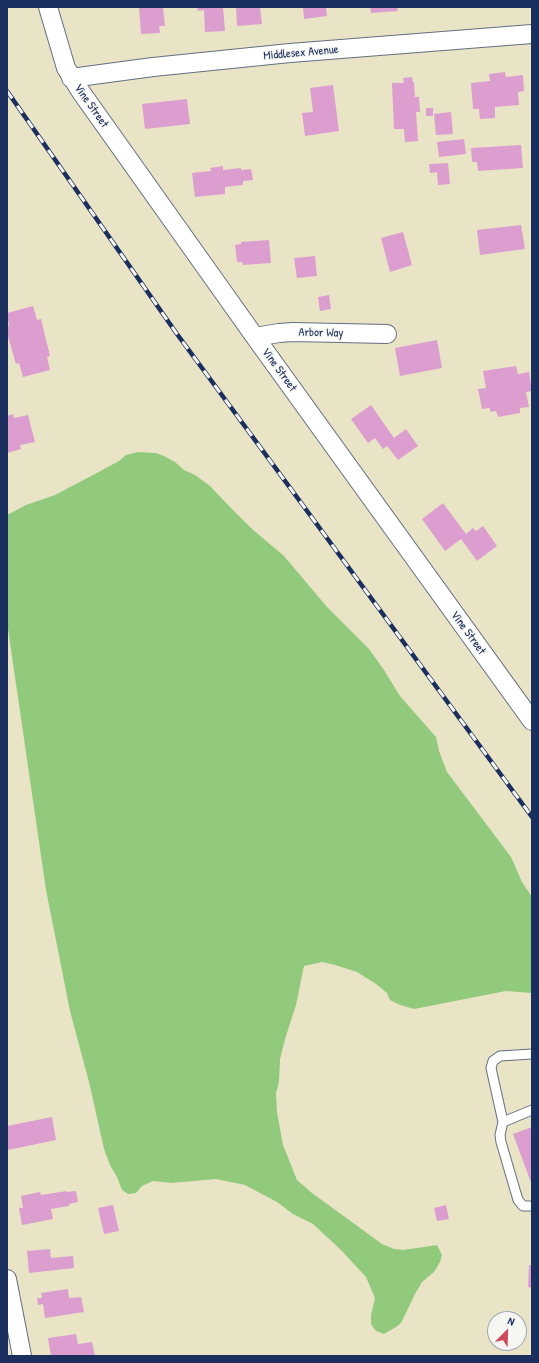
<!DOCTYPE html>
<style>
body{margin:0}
#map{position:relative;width:539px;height:1363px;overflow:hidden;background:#eae4c6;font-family:"Patrick Hand",sans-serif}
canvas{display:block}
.frame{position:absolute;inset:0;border:8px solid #1b2f5e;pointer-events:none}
.north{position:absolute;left:487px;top:1311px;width:40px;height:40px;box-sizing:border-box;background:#f6f6f2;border:1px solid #9ea6b7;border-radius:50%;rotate:23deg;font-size:11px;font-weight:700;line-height:16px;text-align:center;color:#1b2f5e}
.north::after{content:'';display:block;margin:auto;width:14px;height:18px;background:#d1495b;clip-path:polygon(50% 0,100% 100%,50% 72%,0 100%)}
</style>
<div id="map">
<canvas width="539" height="1363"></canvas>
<div class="frame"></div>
<div class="north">N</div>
</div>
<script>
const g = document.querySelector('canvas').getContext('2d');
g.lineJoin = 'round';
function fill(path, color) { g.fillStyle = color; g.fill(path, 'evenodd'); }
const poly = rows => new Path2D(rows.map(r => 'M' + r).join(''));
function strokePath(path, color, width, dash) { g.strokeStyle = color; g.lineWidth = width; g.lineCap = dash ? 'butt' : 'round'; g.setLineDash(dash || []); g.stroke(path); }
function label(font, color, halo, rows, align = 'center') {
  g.font = font + ' "Patrick Hand",sans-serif'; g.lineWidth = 3; g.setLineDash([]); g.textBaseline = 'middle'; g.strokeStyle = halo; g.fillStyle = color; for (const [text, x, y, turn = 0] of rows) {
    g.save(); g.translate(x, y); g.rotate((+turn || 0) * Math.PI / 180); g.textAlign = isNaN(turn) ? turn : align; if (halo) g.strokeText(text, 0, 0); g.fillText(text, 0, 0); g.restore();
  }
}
fill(poly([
 [138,452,156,453,164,456,175,462,184,470,195,475,210,486,230,507,252,529,284,556,327,607,369,649,384,670,400,696,436,737,439,751,447,772,511,857,522,882,532,897,532,993,506,991,414,1009,400,1005,390,1000,387,993,376,984,357,972,335,965,322,962,304,966,296,1005,285,1039,280,1059,279,1082,276,1093,277,1112,283,1145,297,1180,312,1193,382,1244,394,1249,403,1250,437,1245,442,1255,440,1262,434,1272,422,1282,415,1294,401,1323,396,1327,384,1334,376,1331,371,1324,371,1315,375,1298,366,1277,341,1250,313,1224,293,1214,277,1202,245,1185,216,1179,171,1183,153,1181,142,1186,136,1193,128,1194,122,1190,117,1177,110,1165,104,1149,90,1086,70,1011,46,890,7,622,7,515,26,505,55,495,91,476,119,461,126,455]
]), '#91c97d');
fill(poly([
 [139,7,163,7,165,26,159,26,160,33,141,34],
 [197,7,223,7,225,31,205,32,204,10,198,11],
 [236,7,260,7,262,24,237,26],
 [303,7,326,7,327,16,304,19],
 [370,7,397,7,398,11,371,13],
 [505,72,506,77,523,75,524,91,518,92,519,105,495,107,495,118,480,119,479,109,473,109,471,83,490,81,489,74],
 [412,77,413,82,414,82,415,97,419,97,420,112,416,112,418,141,405,142,404,129,394,129,392,83,404,83,403,78],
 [333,85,339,131,305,136,302,113,313,112,310,88],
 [187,99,190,124,145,129,142,104],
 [426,108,433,108,433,116,426,116],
 [451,112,453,134,436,135,434,114],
 [464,139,466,154,439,157,437,142],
 [521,145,523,168,478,171,477,162,472,162,471,148],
 [448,163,450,184,438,185,437,172,430,173,429,164],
 [223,166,223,170,241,168,241,170,251,169,253,180,243,181,243,185,225,187,225,194,195,197,192,173,211,171,210,168],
 [521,225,525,249,480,255,477,230],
 [403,232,412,265,390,272,381,238],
 [269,240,271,263,243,265,242,262,237,262,235,245,241,244,241,242],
 [315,256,317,276,297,278,294,258],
 [329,295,331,309,320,311,318,297],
 [33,306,37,320,41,319,50,356,47,357,50,370,23,377,19,363,16,364,7,333,7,327,9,326,7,313],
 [437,340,442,368,400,376,395,348],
 [516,366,518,374,529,372,532,391,526,392,529,407,520,408,520,413,498,417,496,411,490,412,490,408,482,409,478,389,486,388,483,371],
 [371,405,394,438,406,429,418,446,398,460,387,446,383,449,375,438,368,443,351,419],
 [13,414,14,418,28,415,35,442,20,445,21,449,7,453,7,416],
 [443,503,466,534,473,528,476,531,483,526,497,546,477,561,461,539,445,551,422,519],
 [52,1117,56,1140,8,1150,7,1126],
 [532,1127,532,1185,513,1134],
 [67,1191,67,1192,76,1191,78,1202,69,1204,69,1206,51,1209,53,1219,22,1225,19,1208,23,1208,21,1196,40,1192,41,1195],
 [113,1205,119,1231,104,1234,98,1208],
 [446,1205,449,1219,437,1221,434,1208],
 [50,1249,51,1258,73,1256,74,1268,29,1273,27,1251],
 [529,1265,532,1265,532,1288,528,1287],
 [68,1289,69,1298,81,1297,84,1312,45,1318,43,1304,38,1305,37,1298,42,1298,41,1293],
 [76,1334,78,1344,92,1342,95,1356,51,1356,48,1338]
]), '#dc9ecf');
const service = poly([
 [532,1054,500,1056,493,1061,491,1068,503,1122,500,1135,501,1142,518,1200,523,1206,532,1206],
 [503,1122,532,1110]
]);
const minor = poly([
 [48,7,66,68,81,92,255,337,532,721],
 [71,78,153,67,290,53,532,34],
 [255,337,279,333,293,332,387,334],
 [7,1279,22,1356]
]);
strokePath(service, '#636e82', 11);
strokePath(minor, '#636e82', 20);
strokePath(service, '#fff', 9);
strokePath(minor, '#fff', 18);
const rail = poly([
 [7,91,177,334,532,817]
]);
strokePath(rail, '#1b2f5e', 4.5);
strokePath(rail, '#f6f6f2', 3, [9]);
label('12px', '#1b2f5e', '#f6f6f2', [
 ["Middlesex Avenue",301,53,-5],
 ["Vine Street",91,106,55],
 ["Arbor Way",321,333,1],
 ["Vine Street",279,370,54],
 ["Vine Street",468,633,54]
]);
</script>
